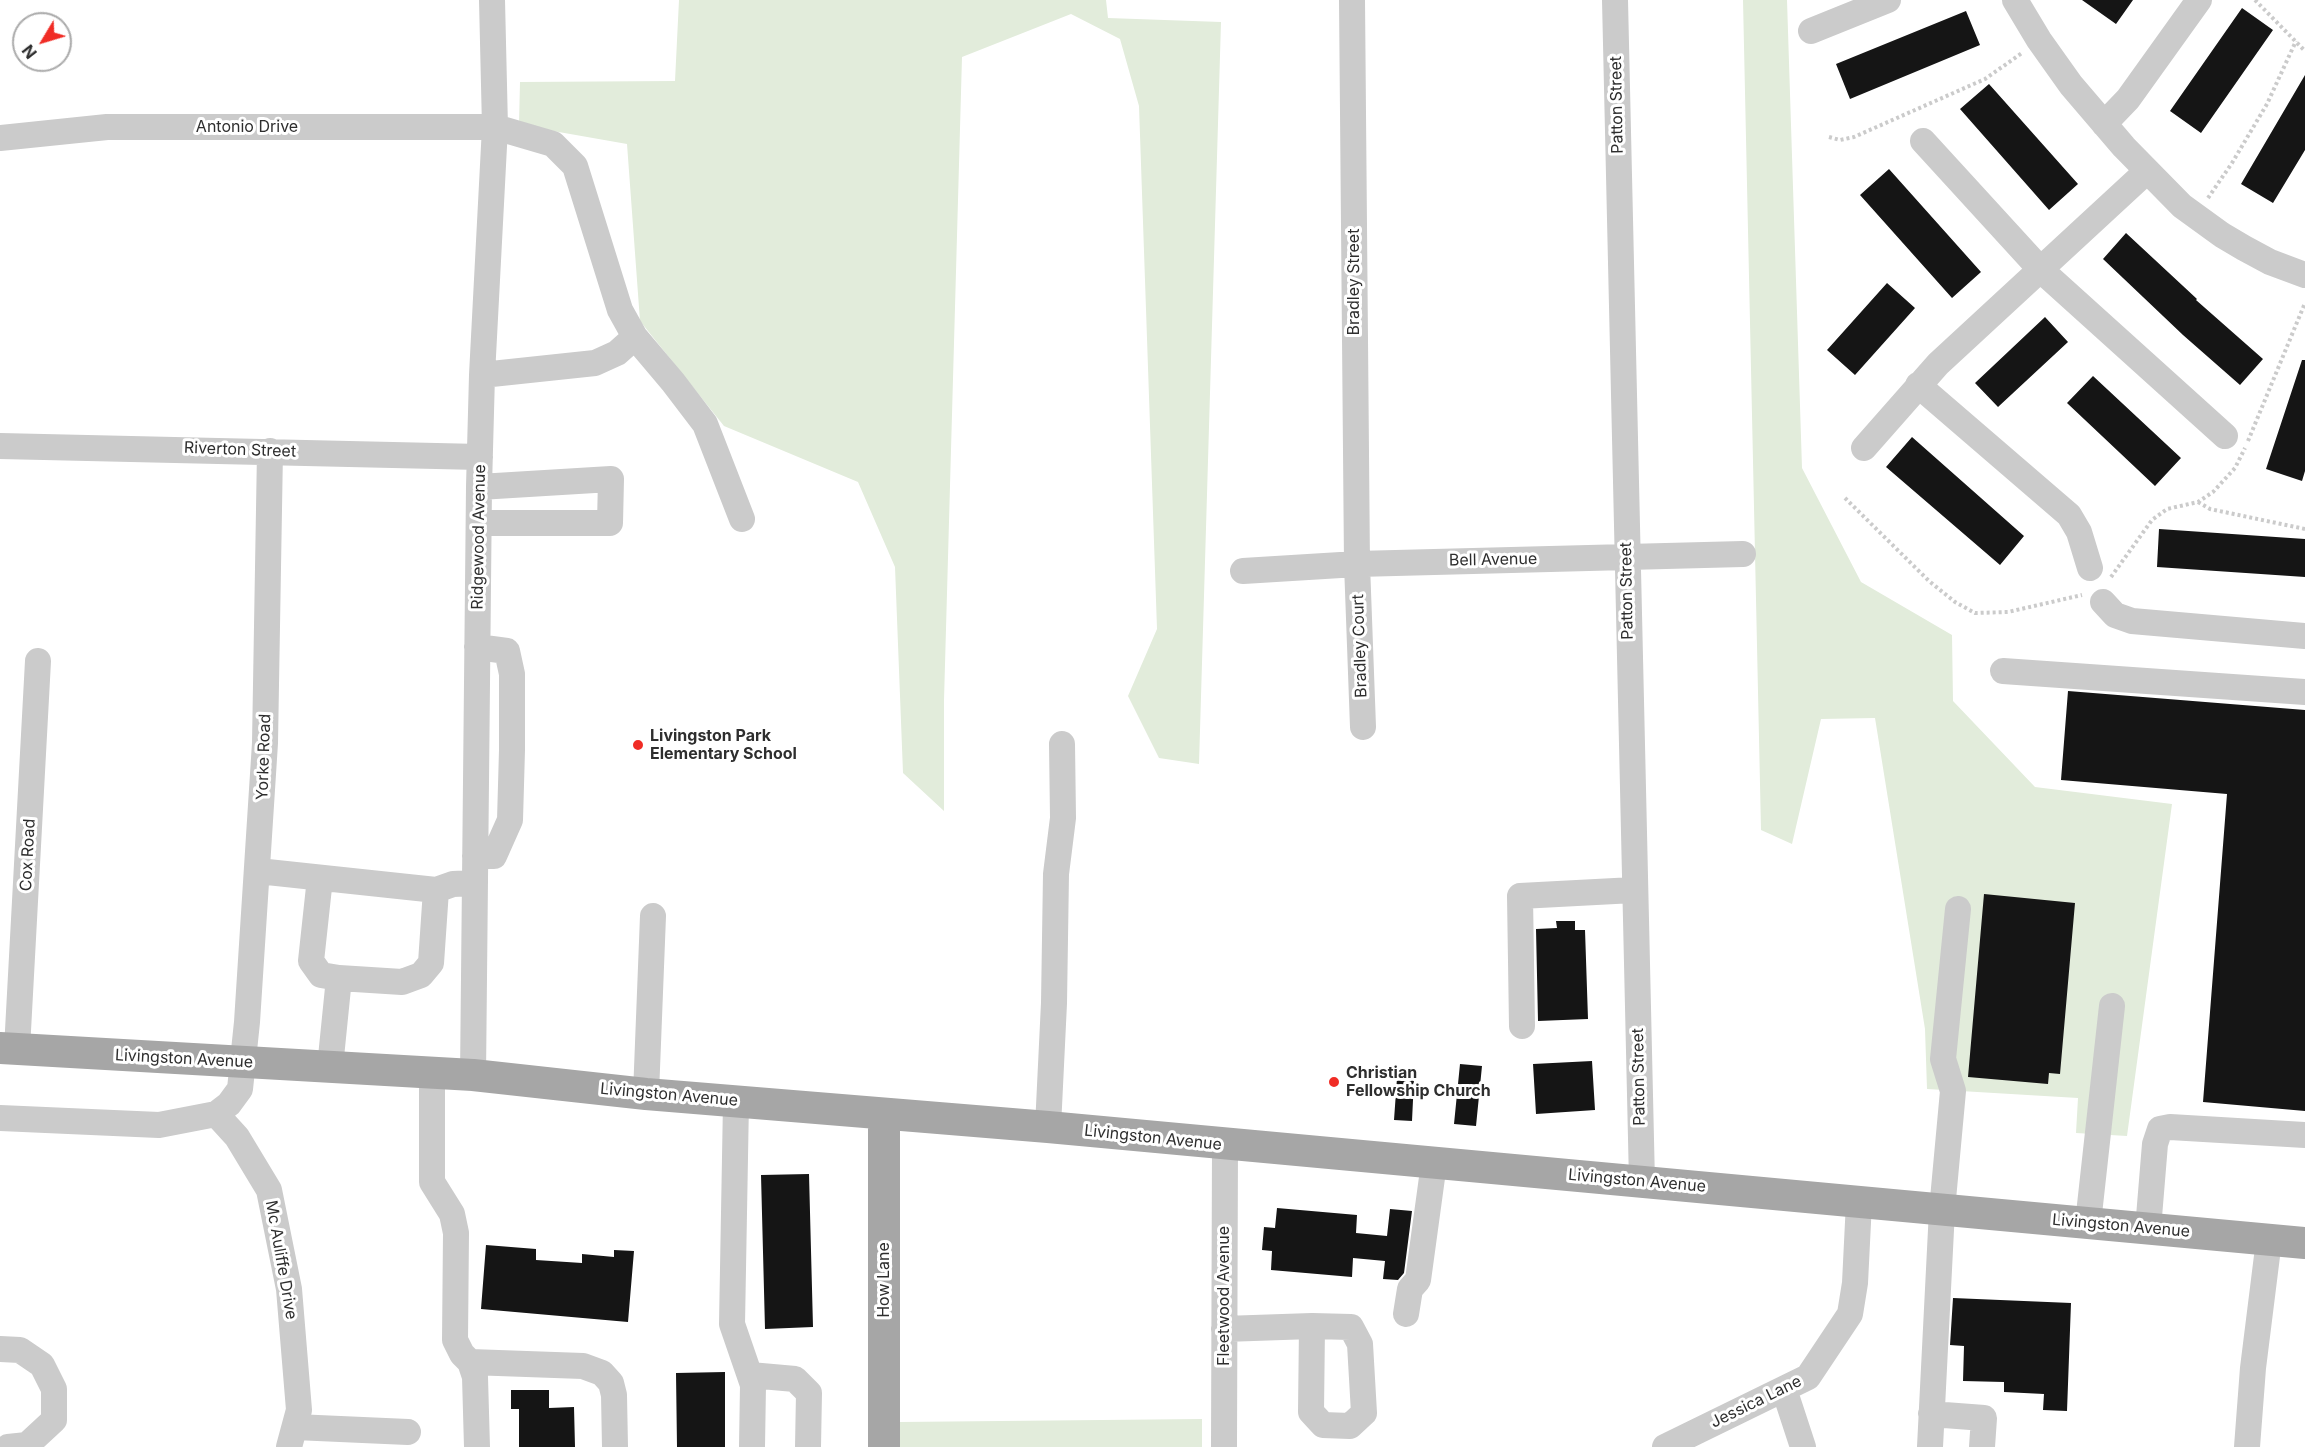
<!DOCTYPE html>
<style>
body{margin:0}
#map{position:relative;width:2305px;height:1447px;overflow:hidden;background:#fff;font-family:Inter,sans-serif}
canvas{display:block}
.north{position:absolute;left:12px;top:12px;width:60px;height:60px;box-sizing:border-box;background:#fff;border:2px solid #ababab;border-radius:50%;rotate:232deg;font-size:16px;font-weight:700;line-height:24px;text-align:center;color:#2e2e2e}
.north::after{content:'';display:block;margin:auto;width:21px;height:27px;background:#f02c25;clip-path:polygon(50% 0,100% 100%,50% 72%,0 100%)}
</style>
<div id="map">
<canvas width="2305" height="1447"></canvas>
<div class="north">N</div>
</div>
<script>
const g = document.querySelector('canvas').getContext('2d');
g.lineJoin = 'round';
function fill(path, color) { g.fillStyle = color; g.fill(path, 'evenodd'); }
const poly = rows => new Path2D(rows.map(r => 'M' + r).join(''));
function strokePath(path, color, width, dash) { g.strokeStyle = color; g.lineWidth = width; g.lineCap = dash ? 'butt' : 'round'; g.setLineDash(dash || []); g.stroke(path); }
function label(font, color, halo, rows, align = 'center') {
  g.font = font + ' Inter,sans-serif'; g.lineWidth = 6; g.setLineDash([]); g.textBaseline = 'middle'; g.strokeStyle = halo; g.fillStyle = color; for (const [text, x, y, turn = 0] of rows) {
    g.save(); g.translate(x, y); g.rotate((+turn || 0) * Math.PI / 180); g.textAlign = isNaN(turn) ? turn : align; if (halo) g.strokeText(text, 0, 0); g.fillText(text, 0, 0); g.restore();
  }
}
fill(poly([
 [679,0,1106,0,1108,18,1221,22,1199,764,1159,758,1128,696,1157,629,1139,106,1120,39,1071,14,962,57,944,700,944,811,903,773,895,567,858,482,724,426,640,321,627,144,519,125,520,82,675,81],
 [1743,0,1787,0,1802,468,1861,582,1952,635,1953,701,2035,787,2172,804,2127,1136,2076,1133,2078,1098,1927,1089,1925,1029,1875,718,1821,719,1792,844,1761,830],
 [1202,1419,1202,1447,900,1447,900,1422]
]), '#e2ecdb');
fill(poly([
 [2082,0,2133,0,2116,24],
 [2242,8,2273,30,2201,133,2170,111],
 [1966,11,1980,45,1850,99,1836,64],
 [2305,75,2305,150,2273,203,2241,184],
 [1989,84,2078,184,2049,210,1960,109],
 [1889,169,1981,272,1952,298,1860,195],
 [2126,233,2197,299,2196,300,2263,359,2240,385,2183,335,2103,259],
 [1887,283,1915,308,1855,375,1827,350],
 [2045,317,2068,342,1998,407,1975,383],
 [2302,360,2305,360,2305,471,2302,481,2266,469],
 [2093,376,2181,458,2155,486,2067,403],
 [1912,437,2024,536,2000,565,1886,467],
 [2159,529,2305,539,2305,577,2157,567],
 [2068,691,2305,710,2305,1111,2203,1102,2227,794,2061,780],
 [1984,894,2075,903,2060,1074,2049,1073,2048,1084,1968,1077],
 [1556,921,1575,921,1575,930,1585,930,1588,1019,1538,1021,1536,929,1557,928],
 [1592,1061,1595,1110,1536,1114,1533,1064],
 [1460,1064,1482,1066,1476,1126,1454,1124],
 [1397,1078,1414,1079,1412,1121,1394,1120],
 [809,1174,813,1327,765,1329,761,1175],
 [1277,1208,1357,1215,1356,1233,1387,1236,1390,1209,1412,1211,1404,1273,1398,1280,1383,1279,1385,1261,1353,1258,1352,1277,1271,1270,1272,1251,1262,1250,1264,1227,1275,1228],
 [486,1245,536,1249,536,1260,582,1263,582,1254,614,1257,614,1250,634,1251,628,1322,481,1309],
 [1953,1298,2071,1303,2067,1411,2043,1410,2044,1394,2004,1392,2004,1382,1963,1381,1964,1346,1950,1345],
 [725,1372,725,1447,677,1447,676,1373],
 [511,1390,549,1390,549,1408,574,1407,575,1447,519,1447,519,1409,511,1409]
]), '#151515');
strokePath(poly([
 [2255,0,2305,51],
 [1829,137,1840,140,1854,137,1985,79,2022,53],
 [2208,198,2232,163,2267,104,2296,41],
 [2248,441,2305,303],
 [1845,498,1929,581,1955,602,1975,613,2008,612,2082,595],
 [2198,502,2210,509,2305,529],
 [2111,577,2152,520,2167,509,2198,502,2213,492,2235,468,2245,448]
]), '#cbcbcb', 4, [3, 3]);
strokePath(poly([
 [1352,0,1357,564,1363,727],
 [1615,0,1642,1182],
 [2015,0,2039,40,2071,85,2124,147,2182,206,2222,235,2244,248,2270,262,2305,275],
 [1811,31,1888,0],
 [2104,124,2128,99,2199,0],
 [0,138,107,127,495,127,553,144,575,166,620,310,635,337,673,382,705,424,742,519],
 [1923,141,2041,270,2225,436],
 [482,375,595,363,617,353,635,337],
 [1918,385,2069,515,2079,532,2090,568],
 [0,446,480,457],
 [1864,448,1938,364,2147,171],
 [479,487,611,479,610,523,479,523],
 [1243,571,1357,564,1743,554],
 [2103,602,2115,615,2132,621,2305,636],
 [2003,671,2305,692],
 [475,856,494,856,510,820,512,750,512,674,507,651,477,647],
 [258,871,436,890,453,884,475,883],
 [320,878,311,961,321,975,339,978],
 [1522,1026,1520,896,1634,890],
 [17,1049,38,661],
 [330,1067,339,978,402,982,421,975,431,963,436,890],
 [432,1072,432,1182,452,1214,456,1233,455,1340,462,1354,470,1362,475,1377,477,1447],
 [473,1075,479,487,482,375,495,127,492,0],
 [646,1094,653,916],
 [736,1102,732,1324,753,1385,752,1447],
 [216,1114,237,1137,269,1190,289,1289,299,1410,289,1447],
 [0,1118,159,1125,216,1114,229,1104,240,1089,247,1022,265,743,270,451],
 [1048,1127,1054,1003,1056,874,1063,818,1062,744],
 [2088,1223,2112,1006],
 [2148,1229,2155,1144,2160,1129,2170,1127,2305,1135],
 [1406,1314,1410,1289,1418,1280,1434,1163],
 [1224,1329,1312,1326,1351,1327,1360,1344,1364,1413,1350,1426,1323,1425,1311,1412,1312,1326],
 [0,1349,20,1350,42,1365,54,1389,54,1420,27,1445,8,1447],
 [470,1362,583,1366,602,1373,611,1383,614,1395,615,1447],
 [750,1375,795,1379,809,1393,808,1447],
 [1784,1389,1803,1447],
 [1931,1414,1984,1418,1982,1447],
 [295,1427,408,1432],
 [1224,1447,1225,1145],
 [1665,1447,1808,1377,1850,1314,1855,1283,1859,1202],
 [1930,1447,1942,1210,1953,1091,1943,1059,1958,909],
 [2247,1447,2253,1368,2269,1240]
]), '#cbcbcb', 26);
strokePath(poly([
 [0,1048,473,1075,646,1094,1048,1127,2305,1243],
 [884,1447,884,1114]
]), '#a6a6a6', 32);
for (const [x, y, r, color] of [
 [638,745,6,"#f02c25"],
 [1334,1082,6,"#f02c25"]
]) { const dot = new Path2D(); dot.arc(x, y, r, 0, 2 * Math.PI); g.fillStyle = color; g.fill(dot); strokePath(dot, '#fff', 2); }
label('16px', '#2e2e2e', '#fff', [
 ["Patton Street",1617,105,-91],
 ["Antonio Drive",247,127],
 ["Bradley Street",1354,282,-90],
 ["Riverton Street",240,450,2],
 ["Ridgewood Avenue",479,537,-89],
 ["Bell Avenue",1493,560,-1],
 ["Patton Street",1627,591,-91],
 ["Bradley Court",1360,646,-92],
 ["Yorke Road",264,757,-88],
 ["Cox Road",28,855,-87],
 ["Livingston Avenue",184,1059,3],
 ["Patton Street",1639,1077,-91],
 ["Livingston Avenue",669,1095,5],
 ["Livingston Avenue",1153,1138,6],
 ["Livingston Avenue",1637,1181,5],
 ["Livingston Avenue",2121,1226,5],
 ["Mc Auliffe Drive",281,1260,80],
 ["How Lane",884,1280,-90],
 ["Fleetwood Avenue",1224,1296,-90],
 ["Jessica Lane",1756,1402,-26]
]);
label('bold 16px', '#2e2e2e', '#fff', [
 ["Livingston Park",650,736],
 ["Elementary School",650,754],
 ["Christian",1346,1073],
 ["Fellowship Church",1346,1091]
], 'left');
</script>
